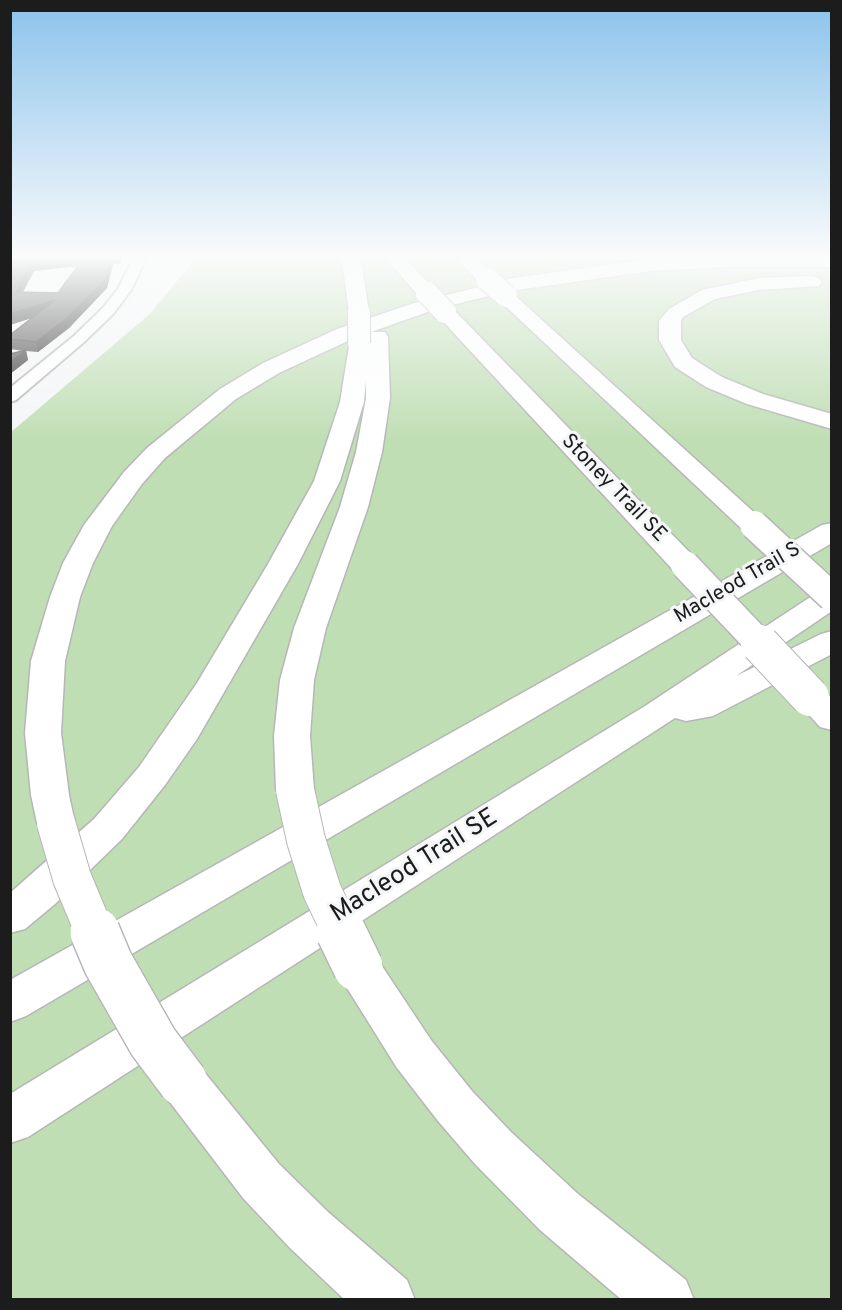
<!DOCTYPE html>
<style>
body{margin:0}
#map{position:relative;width:842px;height:1310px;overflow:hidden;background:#f5f6f7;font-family:Overpass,sans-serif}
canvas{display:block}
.frame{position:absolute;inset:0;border:12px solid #1c1c1c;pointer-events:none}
</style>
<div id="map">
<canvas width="842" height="1310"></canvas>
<div class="frame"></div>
</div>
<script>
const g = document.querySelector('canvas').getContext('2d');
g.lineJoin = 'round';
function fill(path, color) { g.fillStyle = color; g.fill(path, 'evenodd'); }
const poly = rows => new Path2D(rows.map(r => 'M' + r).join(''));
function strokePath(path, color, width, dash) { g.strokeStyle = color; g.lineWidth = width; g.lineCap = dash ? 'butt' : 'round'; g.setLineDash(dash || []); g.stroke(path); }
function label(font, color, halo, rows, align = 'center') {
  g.font = font + ' Overpass,sans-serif'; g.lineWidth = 6; g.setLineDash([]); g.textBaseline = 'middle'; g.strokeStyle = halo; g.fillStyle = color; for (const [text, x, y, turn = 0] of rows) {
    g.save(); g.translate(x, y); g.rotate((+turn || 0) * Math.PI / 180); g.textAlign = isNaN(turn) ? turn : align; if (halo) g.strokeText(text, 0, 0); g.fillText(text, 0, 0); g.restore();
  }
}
fill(poly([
 [195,259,831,259,831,1299,11,1300,11,432,151,313]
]), '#bfdeb3');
const street = poly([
 [133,259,146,259,131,290,113,314,84,342,16,400,10,402,10,388,74,336,103,308,118,289,133,259]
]);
const highway = poly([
 [342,259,361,259,369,313,366,317,359,319,352,317,349,313,342,259],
 [386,259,406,259,434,289,437,293,434,297,420,297,386,259],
 [457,259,477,259,494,275,497,279,494,283,514,278,650,259,832,259,832,267,725,267,651,271,510,291,768,525,764,531,754,534,744,531,499,300,497,294,448,306,452,308,696,559,700,565,696,571,685,574,674,571,438,316,435,312,436,309,371,332,385,332,388,337,390,398,382,452,368,507,326,628,314,680,310,736,314,790,308,799,295,803,282,799,276,790,274,736,280,680,294,628,340,507,356,452,366,398,366,381,364,402,340,481,298,564,197,739,165,785,122,839,55,904,25,929,10,933,10,893,94,819,139,767,197,683,268,564,314,481,340,402,350,340,279,373,236,399,165,458,142,484,112,526,93,563,80,597,65,661,61,733,69,795,75,823,70,833,56,837,42,833,37,823,31,795,25,733,31,661,50,597,63,563,84,525,124,472,147,448,220,389,263,363,337,329,414,303,487,285,480,283,457,259],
 [369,333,366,338,358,337,369,333],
 [812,276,819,278,822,282,819,286,759,290,715,299,683,317,681,321,681,340,692,358,722,377,763,394,832,414,832,429,747,404,706,387,675,367,659,340,659,321,669,309,702,290,759,278,812,276],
 [832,523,832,543,26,1016,10,1022,10,980,822,525,832,523],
 [832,588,832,611,736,676,821,634,832,631,832,654,713,716,686,721,675,718,28,1137,10,1143,10,1094,645,706,821,590,832,588],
 [810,686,822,689,832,698,832,730,820,727,793,697,798,689,810,686],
 [358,949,374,954,431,1040,472,1091,511,1132,578,1194,686,1280,694,1300,622,1300,540,1230,475,1164,438,1121,397,1068,342,980,336,967,342,954,358,949],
 [183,1061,200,1067,279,1164,328,1212,407,1280,415,1300,345,1300,290,1248,243,1198,166,1097,159,1082,166,1067,183,1061]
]);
strokePath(street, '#b6b6b8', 4);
strokePath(highway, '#b6b6b8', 3);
fill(street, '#fff');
fill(highway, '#fff');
const highwayBridgeFar3 = poly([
 [487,279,506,296],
 [427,293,445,312],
 [359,313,359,343]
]);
const highwayBridgeFar2 = poly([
 [754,525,832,597],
 [685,565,762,646]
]);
const highwayBridgeFar1 = poly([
 [760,644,810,697],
 [295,790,306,840,322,891,342,933],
 [56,823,72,878,95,933]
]);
const highwayBridge = poly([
 [95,932,108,963,153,1042,183,1082],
 [341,932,358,967]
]);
strokePath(highwayBridgeFar3, '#b6b6b8', 24, []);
strokePath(highwayBridgeFar2, '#b6b6b8', 31, []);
strokePath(highwayBridgeFar1, '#b6b6b8', 40, []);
strokePath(highwayBridge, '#b6b6b8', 52, []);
strokePath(highwayBridgeFar3, '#fff', 22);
strokePath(highwayBridgeFar2, '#fff', 28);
strokePath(highwayBridgeFar1, '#fff', 38);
strokePath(highwayBridge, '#fff', 49);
fill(poly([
 [10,259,121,263,113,264,107,288,69,328,38,352,26,351,28,360,10,374,10,354,24,351,10,349,10,335,33,317,10,325],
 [78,266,58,293,23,292,34,271]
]), '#434243');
fill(poly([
 [53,259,86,259,87,265,34,271,17,302,16,292,32,262],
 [110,259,121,259,121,263,113,264,107,288,69,328,38,352,36,342],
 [55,300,57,310,10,325,10,314],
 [26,350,28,360,10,374,10,362]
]), '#373637');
const building = poly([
 [10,259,53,259,32,262,16,292,58,293,83,259,110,259,106,278,67,318,36,342,10,339,10,335,55,300,10,314,10,270,12,269,10,269,10,259],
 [26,350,10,362,10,354,26,350]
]);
fill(building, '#4e4d4e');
strokePath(building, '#373637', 1.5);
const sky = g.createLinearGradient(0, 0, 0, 443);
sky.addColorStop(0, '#8bc3ec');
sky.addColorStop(0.58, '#fafbfb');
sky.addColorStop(1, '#fafbfb00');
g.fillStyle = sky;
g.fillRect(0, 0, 842, 443);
label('21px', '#1c1c1c', '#f5f6f7', [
 ["Stoney Trail SE",613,489,46],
 ["Macleod Trail S",738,584,-30]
]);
label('26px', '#1c1c1c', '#f5f6f7', [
 ["Macleod Trail SE",415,867,-32]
]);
</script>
